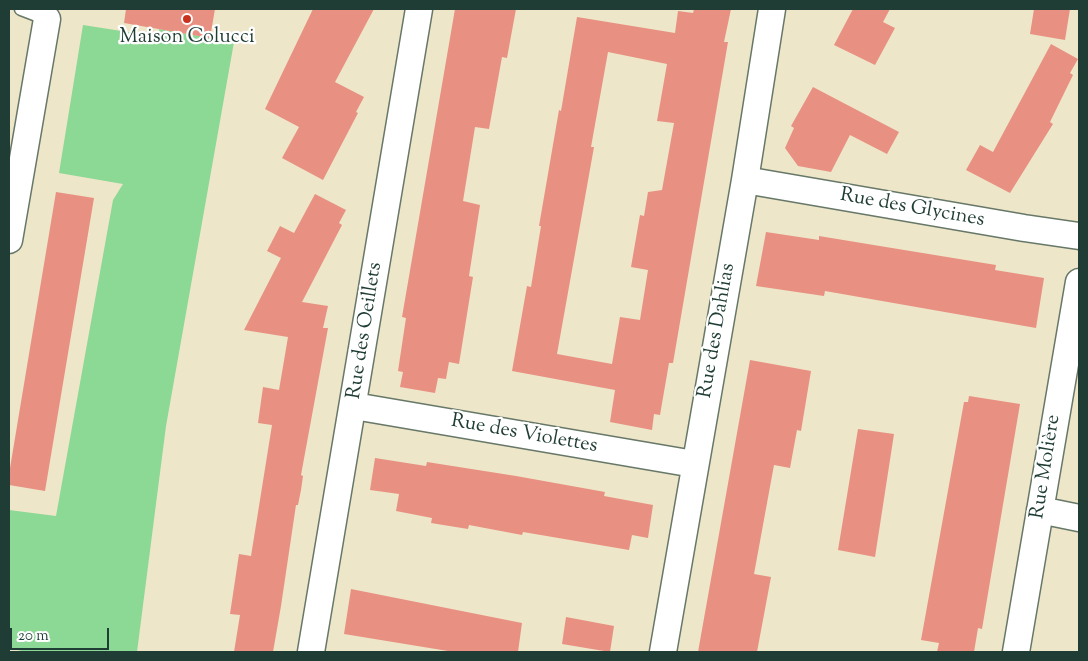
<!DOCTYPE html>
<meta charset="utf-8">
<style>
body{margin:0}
#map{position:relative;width:1088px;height:661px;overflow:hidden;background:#eee6c9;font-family:"Sorts Mill Goudy",serif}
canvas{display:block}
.frame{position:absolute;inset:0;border:10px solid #1f3d34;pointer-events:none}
.scale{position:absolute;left:10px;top:628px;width:99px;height:22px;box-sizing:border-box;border:2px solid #1f3d34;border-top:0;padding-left:6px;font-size:15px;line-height:18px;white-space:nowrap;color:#1f3d34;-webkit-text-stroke:4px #fff;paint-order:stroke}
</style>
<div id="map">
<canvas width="1088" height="661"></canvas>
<div class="frame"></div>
<div class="scale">20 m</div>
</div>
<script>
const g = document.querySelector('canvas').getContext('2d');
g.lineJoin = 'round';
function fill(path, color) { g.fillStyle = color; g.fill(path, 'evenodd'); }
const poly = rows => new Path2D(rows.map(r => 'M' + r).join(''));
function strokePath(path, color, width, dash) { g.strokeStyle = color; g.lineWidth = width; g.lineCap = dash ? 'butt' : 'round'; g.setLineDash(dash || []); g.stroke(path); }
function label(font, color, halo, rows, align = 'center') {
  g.font = font + ' "Sorts Mill Goudy",serif'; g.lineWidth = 4.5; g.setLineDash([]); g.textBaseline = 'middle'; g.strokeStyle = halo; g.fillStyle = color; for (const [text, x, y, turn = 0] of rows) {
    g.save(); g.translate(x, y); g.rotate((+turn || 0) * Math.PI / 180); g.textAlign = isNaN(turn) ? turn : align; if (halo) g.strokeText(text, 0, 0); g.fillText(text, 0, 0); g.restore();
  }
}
fill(poly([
 [83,25,160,37,159,29,234,42,166,426,137,652,26,652,9,648,9,510,56,516,113,200,123,184,59,173]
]), '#8cd895');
fill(poly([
 [126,9,215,9,210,38,124,23],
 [313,9,374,9,335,82,364,97,356,112,358,113,323,180,282,158,299,127,265,109],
 [455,9,516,9,507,58,502,57,489,129,475,127,463,201,480,205,469,276,473,277,459,364,449,362,446,379,438,378,435,393,400,387,403,372,398,371,406,318,402,317],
 [694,9,731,9,724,42,728,42,673,363,669,363,660,415,654,414,652,430,610,422,615,390,512,371,527,286,531,287,541,226,539,226,559,110,561,111,577,17,675,33,678,11,693,13],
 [608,52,667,64,657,121,674,123,662,190,648,192,644,216,640,215,631,267,648,270,640,320,620,317,612,364,557,354,594,147,591,147],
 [853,9,890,9,883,22,895,28,875,65,834,45],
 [1034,9,1070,9,1065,40,1030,34],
 [1051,44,1078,59,1070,73,1073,75,1050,122,1053,124,1010,193,966,170,980,145,993,152],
 [813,87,899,132,887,154,850,135,831,172,798,166,785,148,794,128,791,126],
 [56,192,94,198,45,491,9,485,9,474],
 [315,194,346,210,339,223,342,225,302,302,328,306,323,328,328,328,301,475,303,476,301,490,298,505,296,505,281,606,273,652,234,652,240,615,230,614,239,554,251,556,272,425,258,423,263,387,279,390,288,337,244,330,281,258,267,251,280,226,294,233],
 [766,232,819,240,819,236,892,248,996,265,995,270,1044,278,1036,328,825,291,824,296,756,286],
 [750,360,811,371,801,431,797,430,790,468,774,465,754,574,771,577,757,652,698,652],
 [969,396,1020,404,982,629,978,628,974,652,937,652,939,643,921,640,964,402,968,402],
 [858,429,894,434,875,557,838,550],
 [375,458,426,466,427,462,516,476,605,492,604,496,653,505,648,538,632,535,629,550,523,532,522,535,469,525,468,529,431,523,432,518,396,511,399,494,370,490],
 [351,589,522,623,518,652,454,652,344,634],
 [566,617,614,626,610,652,562,644]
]), '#e89182');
const service = poly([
 [21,9,47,19]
]);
const minor = poly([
 [745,180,1024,228,1079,236],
 [9,240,47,19],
 [354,406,694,464],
 [1040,510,1079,518],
 [311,652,419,9],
 [663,652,745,180,772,9],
 [1016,652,1079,282]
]);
strokePath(service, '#677868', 15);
strokePath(minor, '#677868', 29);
strokePath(service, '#fff', 12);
strokePath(minor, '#fff', 26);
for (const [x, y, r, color] of [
 [187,19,5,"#c8321e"]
]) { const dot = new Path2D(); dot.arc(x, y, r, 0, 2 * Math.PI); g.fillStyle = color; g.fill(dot); strokePath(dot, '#fff', 2); }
label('20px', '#1f3d34', '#fff', [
 ["Maison Colucci",187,39]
]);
label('20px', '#1f3d34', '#fff', [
 ["Rue des Glycines",912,209,10],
 ["Rue des Oeillets",366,331,-81],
 ["Rue des Dahlias",718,331,-80],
 ["Rue des Violettes",524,435,10],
 ["Rue Molière",1047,467,-81]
]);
</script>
